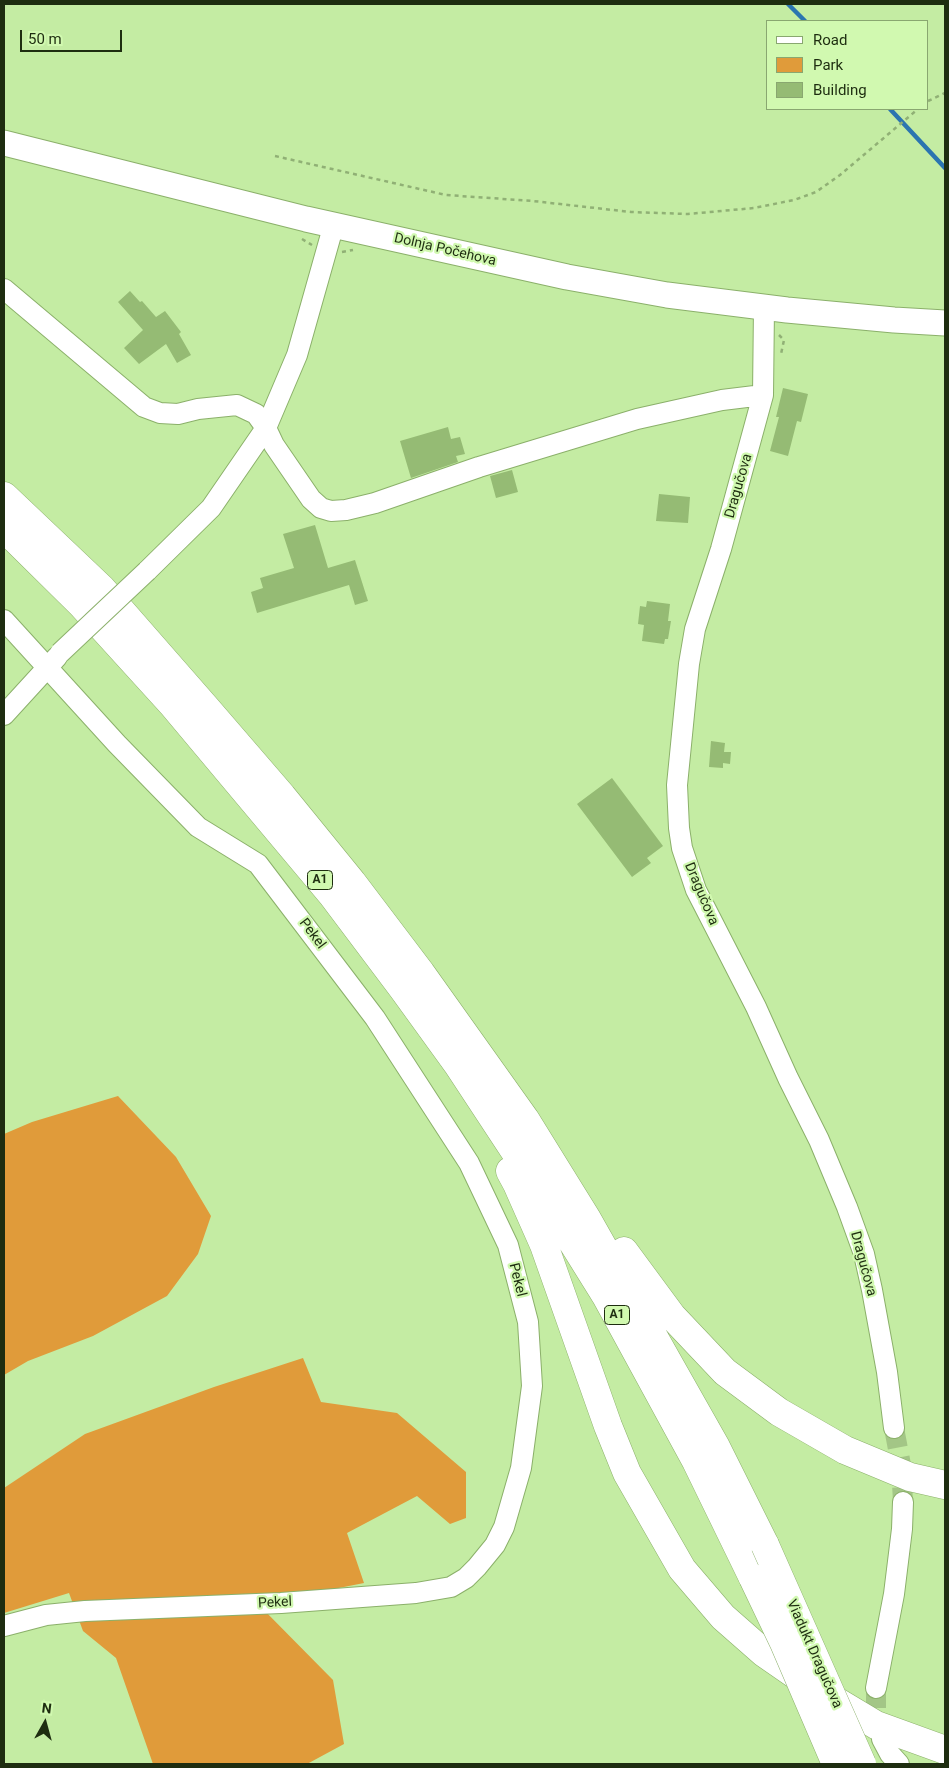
<!DOCTYPE html>
<meta charset="utf-8">
<style>
body{margin:0}
#map{position:relative;width:949px;height:1768px;overflow:hidden;background:#c4eca3;font-family:Roboto,sans-serif}
canvas{display:block}
.frame{position:absolute;inset:0;border:5px solid #1e2d10;pointer-events:none}
.legend{position:absolute;left:766px;top:20px;width:162px;height:90px;box-sizing:border-box;background:#d1f9b0;border:1px solid #89a770;margin:0;padding:6px 9px;list-style:none;font-size:15px;color:#1e2d10}
.legend li{display:flex;align-items:center;gap:10px;height:25px}
.legend b{width:25px;border:1px solid #89a770}
.north{position:absolute;left:20px;top:1698px;width:50px;height:50px;-webkit-text-stroke:4px #d1f9b0;paint-order:stroke;rotate:7deg;font-size:14px;font-weight:700;line-height:20px;text-align:center;color:#1e2d10}
.north::after{content:'';display:block;margin:auto;width:18px;height:22px;background:#1e2d10;clip-path:polygon(50% 0,100% 100%,50% 72%,0 100%)}
.scale{position:absolute;left:20px;top:30px;width:102px;height:22px;box-sizing:border-box;border:2px solid #1e2d10;border-top:0;padding-left:6px;font-size:15px;line-height:18px;white-space:nowrap;color:#1e2d10;-webkit-text-stroke:4px #d1f9b0;paint-order:stroke}
</style>
<div id="map">
<canvas width="949" height="1768"></canvas>
<div class="frame"></div>
<ul class="legend">
<li><b style="height:6px;background:#fff"></b>Road</li>
<li><b style="height:14px;background:#e09b3a"></b>Park</li>
<li><b style="height:14px;background:#95bb74"></b>Building</li>
</ul>
<div class="north">N</div>
<div class="scale">50 m</div>
</div>
<script>
const g = document.querySelector('canvas').getContext('2d');
g.lineJoin = 'round';
function fill(path, color) { g.fillStyle = color; g.fill(path, 'evenodd'); }
const poly = rows => new Path2D(rows.map(r => 'M' + r).join(''));
function strokePath(path, color, width, dash) { g.strokeStyle = color; g.lineWidth = width; g.lineCap = dash ? 'butt' : 'round'; g.setLineDash(dash || []); g.stroke(path); }
function label(font, color, halo, rows, align = 'center') {
  g.font = font + ' Roboto,sans-serif'; g.lineWidth = 4.5; g.setLineDash([]); g.textBaseline = 'middle'; g.strokeStyle = halo; g.fillStyle = color; for (const [text, x, y, turn = 0] of rows) {
    g.save(); g.translate(x, y); g.rotate((+turn || 0) * Math.PI / 180); g.textAlign = isNaN(turn) ? turn : align; if (halo) g.strokeText(text, 0, 0); g.fillText(text, 0, 0); g.restore();
  }
}
fill(poly([
 [118,1096,176,1157,211,1216,198,1254,167,1296,93,1336,28,1361,4,1375,4,1134,32,1122],
 [303,1358,321,1402,397,1413,466,1472,466,1518,450,1524,417,1496,347,1533,364,1583,258,1604,333,1680,344,1744,307,1764,153,1764,116,1658,83,1631,69,1593,4,1613,4,1488,85,1434,214,1387]
]), '#e09b3a');
strokePath(poly([
 [788,4,805,21],
 [890,109,945,168]
]), '#2b75b0', 4.5);
fill(poly([
 [130,291,140,302,142,301,156,317,165,311,181,332,179,334,191,355,177,363,166,344,139,364,124,348,143,330,118,302],
 [783,388,808,394,801,422,797,421,788,456,770,451,779,417,776,417],
 [448,427,451,439,460,437,465,454,456,456,458,462,411,478,400,441],
 [512,470,518,492,496,498,490,476],
 [659,494,690,497,688,523,656,521],
 [315,525,328,568,355,560,368,601,355,605,349,585,257,613,251,592,263,588,260,578,294,568,283,534],
 [647,601,670,604,668,621,671,621,668,639,665,639,664,644,642,641,644,625,638,624,640,606,646,607],
 [711,741,725,743,724,752,731,752,730,764,723,763,723,768,709,767],
 [612,778,663,846,647,858,651,863,632,877,577,804]
]), '#95bb74');
strokePath(poly([
 [894,1428,901,1465,903,1502],
 [876,1688,876,1714,881,1735]
]), '#a3c686', 20, [20, 10]);
const minor = poly([
 [4,289,144,407,160,413,178,414,198,409,237,405,256,414,266,428,274,445,311,499,321,508,331,511,346,510,375,503,479,467,637,419,722,400,763,395],
 [764,307,763,395,721,549,695,629,689,664,677,785,679,828,682,848,696,890,756,1007,788,1078,819,1140,847,1207,864,1254,872,1290,887,1372,894,1428],
 [147,571,211,508,266,428,297,355,334,224],
 [4,620,117,744,198,827,258,864,375,1018,469,1163,508,1245,528,1322,532,1386,521,1468,504,1527,495,1545,477,1567,466,1578,451,1587,416,1593,281,1603,85,1611,46,1615,4,1626],
 [4,715,57,657],
 [876,1688,894,1594,902,1529,903,1502],
 [882,1739,890,1754,899,1764]
]);
const major = poly([
 [4,143,306,219,567,277,667,295,787,310,894,320,945,323]
]);
const highway = poly([
 [4,496,102,589,207,709,282,796,352,882,421,973,525,1119,587,1219,716,1447,765,1545],
 [4,528,82,605,172,704,333,896,403,989,458,1065,535,1182,606,1296,696,1461,753,1578],
 [510,1171,517,1184,544,1245,608,1426,627,1473,682,1569,723,1617,764,1653,816,1689,876,1725,945,1750],
 [624,1251,672,1316,725,1372,779,1412,845,1450,910,1477,945,1485]
]);
strokePath(minor, '#8bb06a', 22);
strokePath(major, '#8bb06a', 27);
strokePath(highway, '#8bb06a', 29);
strokePath(poly([
 [928,101,945,93],
 [275,156,446,195,533,201,631,212,688,214,754,208,794,200,816,192,840,175,918,109],
 [302,239,312,245],
 [342,252,353,250],
 [779,335,784,340,781,354]
]), '#90b075', 2.5, [4, 4]);
strokePath(minor, '#fff', 20);
strokePath(major, '#fff', 25);
strokePath(highway, '#fff', 28);
const minorBridge = poly([
 [60,653,147,571]
]);
const highwayBridge = poly([
 [765,1545,862,1764],
 [753,1578,784,1643,836,1764]
]);
strokePath(minorBridge, '#8bb06a', 22, []);
strokePath(highwayBridge, '#8bb06a', 29, []);
strokePath(minorBridge, '#fff', 20);
strokePath(highwayBridge, '#fff', 28);
for (const [x, y, w] of [
 [320,880,25],
 [617,1315,25]
]) { const box = new Path2D(); box.roundRect(x - w / 2, y - 9.5, w, 19, 4); g.fillStyle = '#d1f9b0'; g.fill(box); strokePath(box, '#1e2d10', 1); }
label('bold 12px', '#1e2d10', null, [
 ["A1",320,880],
 ["A1",617,1315]
]);
label('14px', '#1e2d10', '#d1f9b0', [
 ["Dolnja Počehova",445,250,13],
 ["Dragučova",739,486,-74],
 ["Dragučova",701,894,67],
 ["Pekel",312,934,53],
 ["Dragučova",863,1264,75],
 ["Pekel",517,1280,76],
 ["Pekel",275,1603,-3],
 ["Viadukt Dragučova",814,1654,66]
]);
</script>
